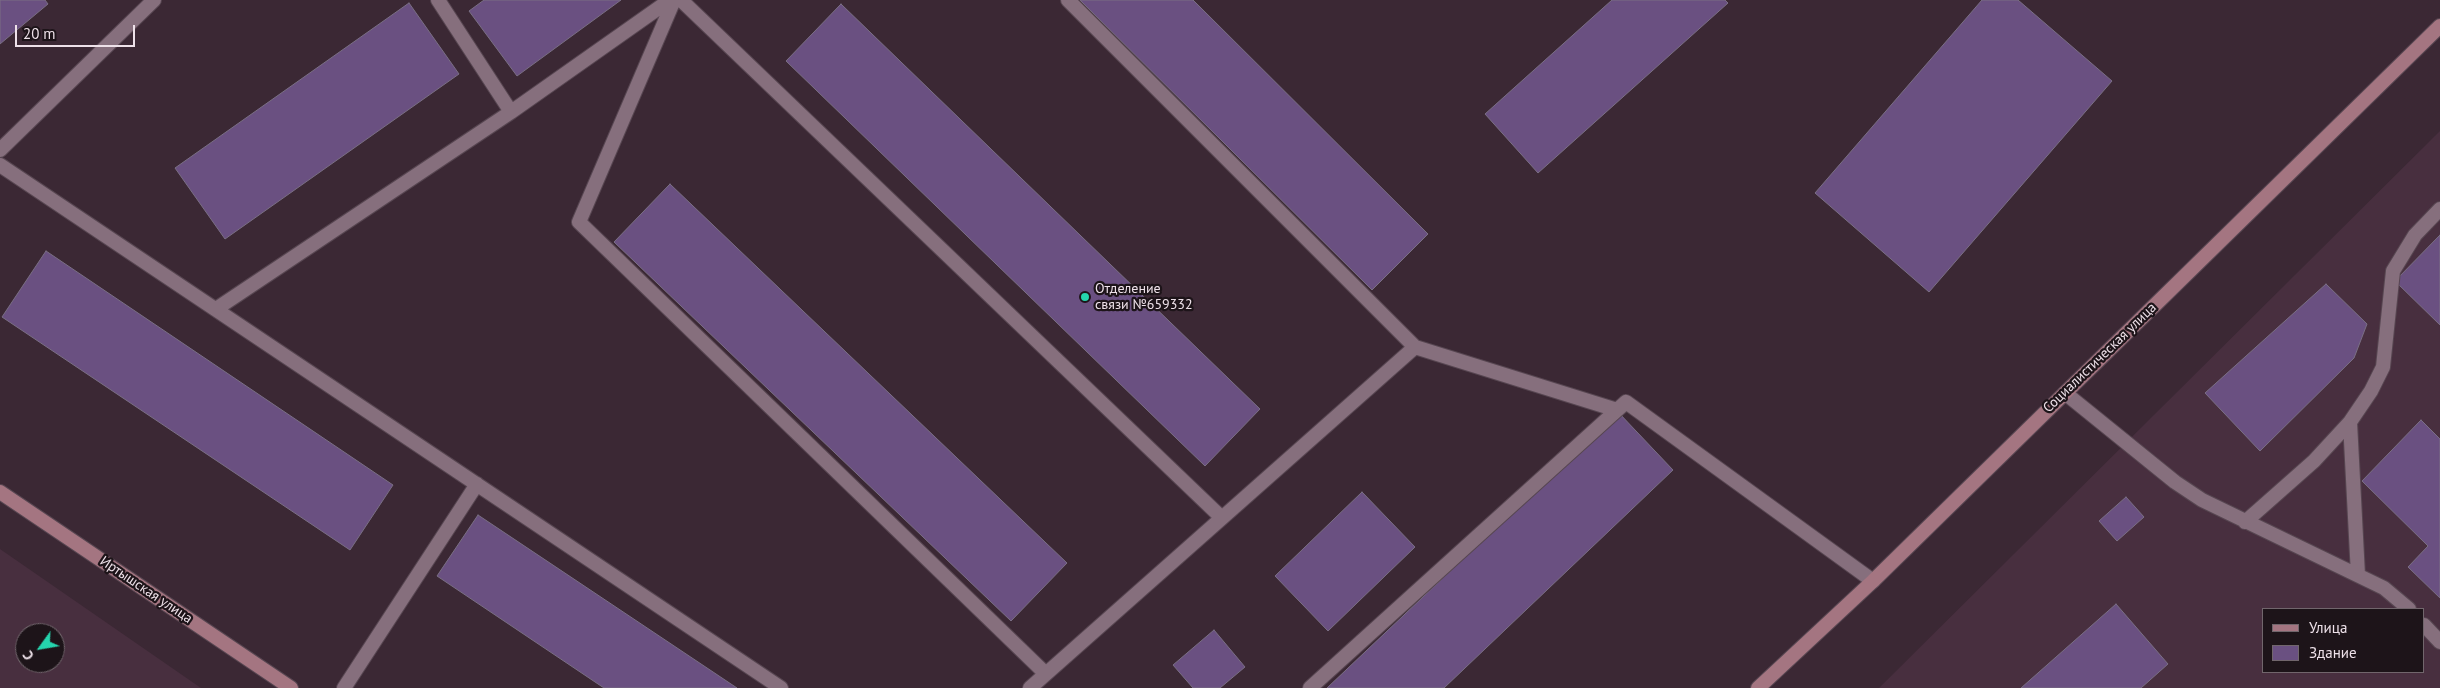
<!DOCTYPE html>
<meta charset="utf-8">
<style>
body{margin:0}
#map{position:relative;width:2440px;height:688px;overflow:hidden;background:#3b2834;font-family:"PT Sans",sans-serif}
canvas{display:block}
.legend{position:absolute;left:2262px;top:608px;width:162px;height:65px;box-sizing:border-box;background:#1d1419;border:1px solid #71666c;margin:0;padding:6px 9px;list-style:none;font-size:15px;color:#eee1e9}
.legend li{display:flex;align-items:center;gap:10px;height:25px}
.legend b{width:25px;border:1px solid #71666c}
.north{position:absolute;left:15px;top:623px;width:50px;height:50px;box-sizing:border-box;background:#1d1419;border:1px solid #71666c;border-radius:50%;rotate:238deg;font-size:14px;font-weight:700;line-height:20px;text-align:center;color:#eee1e9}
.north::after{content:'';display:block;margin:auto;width:18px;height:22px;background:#25d5ae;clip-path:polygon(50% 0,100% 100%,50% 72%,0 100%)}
.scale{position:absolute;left:15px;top:25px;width:120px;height:22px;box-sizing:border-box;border:2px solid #eee1e9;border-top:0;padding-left:6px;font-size:15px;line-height:18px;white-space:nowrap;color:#eee1e9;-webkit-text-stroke:4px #1d1419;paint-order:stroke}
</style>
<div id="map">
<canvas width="2440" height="688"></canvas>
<ul class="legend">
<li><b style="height:6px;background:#a47581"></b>Улица</li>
<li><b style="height:14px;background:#6a5081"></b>Здание</li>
</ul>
<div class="north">С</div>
<div class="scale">20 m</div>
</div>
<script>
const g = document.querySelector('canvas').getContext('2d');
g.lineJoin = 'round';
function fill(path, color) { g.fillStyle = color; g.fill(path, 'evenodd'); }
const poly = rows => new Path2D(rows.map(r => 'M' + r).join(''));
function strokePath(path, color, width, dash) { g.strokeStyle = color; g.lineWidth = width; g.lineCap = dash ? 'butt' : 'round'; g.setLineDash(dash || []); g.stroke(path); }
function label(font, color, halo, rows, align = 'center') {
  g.font = font + ' "PT Sans",sans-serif'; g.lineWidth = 4.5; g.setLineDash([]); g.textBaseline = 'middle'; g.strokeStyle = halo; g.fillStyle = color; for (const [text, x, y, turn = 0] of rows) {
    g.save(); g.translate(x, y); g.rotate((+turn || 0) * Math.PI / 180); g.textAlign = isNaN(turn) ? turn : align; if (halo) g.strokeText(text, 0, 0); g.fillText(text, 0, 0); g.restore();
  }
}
fill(poly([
 [2440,131,2440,688,1879,688],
 [2264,609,2424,609,2424,672,2264,672],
 [0,549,201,688,0,688],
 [25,633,55,633,55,663,25,663]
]), '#482f3f');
const building = poly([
 [0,0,45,0,48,4,0,44,0,0],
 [484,0,621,0,517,76,469,11,484,0],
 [1080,0,1193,0,1428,234,1372,290,1080,0],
 [1612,0,1725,0,1728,3,1538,173,1485,114,1612,0],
 [1982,0,2018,0,2112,81,1929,292,1815,193,1982,0],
 [409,3,459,74,225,239,175,168,409,3],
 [841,4,1260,409,1205,466,786,61,841,4],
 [670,184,1067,563,1011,621,614,242,670,184],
 [2440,235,2440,325,2395,281,2440,235],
 [46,251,393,485,350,550,2,317,46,251],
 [2326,284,2367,324,2354,358,2260,451,2205,393,2326,284],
 [1618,412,1673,470,1444,688,1327,688,1618,412],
 [2421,420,2440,439,2440,598,2408,567,2428,546,2362,481,2421,420],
 [1362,492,1415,547,1328,631,1275,576,1362,492],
 [2126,497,2144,517,2117,541,2099,521,2126,497],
 [478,515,737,688,604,688,437,576,478,515],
 [2116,604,2168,664,2141,688,2021,688,2116,604],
 [1214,630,1245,667,1220,688,1193,688,1173,665,1214,630]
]);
fill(building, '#6a5081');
strokePath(building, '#7a6f84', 1);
const service = poly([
 [674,0,579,222,1046,674],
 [681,0,1222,518],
 [1068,0,1415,347,1617,410],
 [511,112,670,0],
 [0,165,781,688],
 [216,309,511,112,438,0],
 [2065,393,2175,482,2202,500,2384,588,2409,609],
 [2350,422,2358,575],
 [2245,522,2314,461,2350,422,2371,391,2383,367,2393,271,2415,235,2440,209],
 [2424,625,2440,642],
 [344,688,477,484],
 [1030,688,1415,347],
 [1310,688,1626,402,1873,581]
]);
const minor = poly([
 [0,150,154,0]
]);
const secondary = poly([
 [0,492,291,688],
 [1758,688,1873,581,2440,26]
]);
strokePath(service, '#574651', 16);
strokePath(minor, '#574651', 16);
strokePath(secondary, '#574651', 16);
strokePath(service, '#866f7d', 14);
strokePath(minor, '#866f7d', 14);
strokePath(secondary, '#a47581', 14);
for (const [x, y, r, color] of [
 [1085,297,5,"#25d5ae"]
]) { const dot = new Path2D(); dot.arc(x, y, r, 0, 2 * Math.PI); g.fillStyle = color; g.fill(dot); strokePath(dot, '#1d1419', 2); }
label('14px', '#eee1e9', '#1d1419', [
 ["Отделение",1095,289],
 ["связи №659332",1095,305]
], 'left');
label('14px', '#eee1e9', '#1d1419', [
 ["Социалистическая улица",2100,358,-44],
 ["Иртышская улица",146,590,34]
]);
</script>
